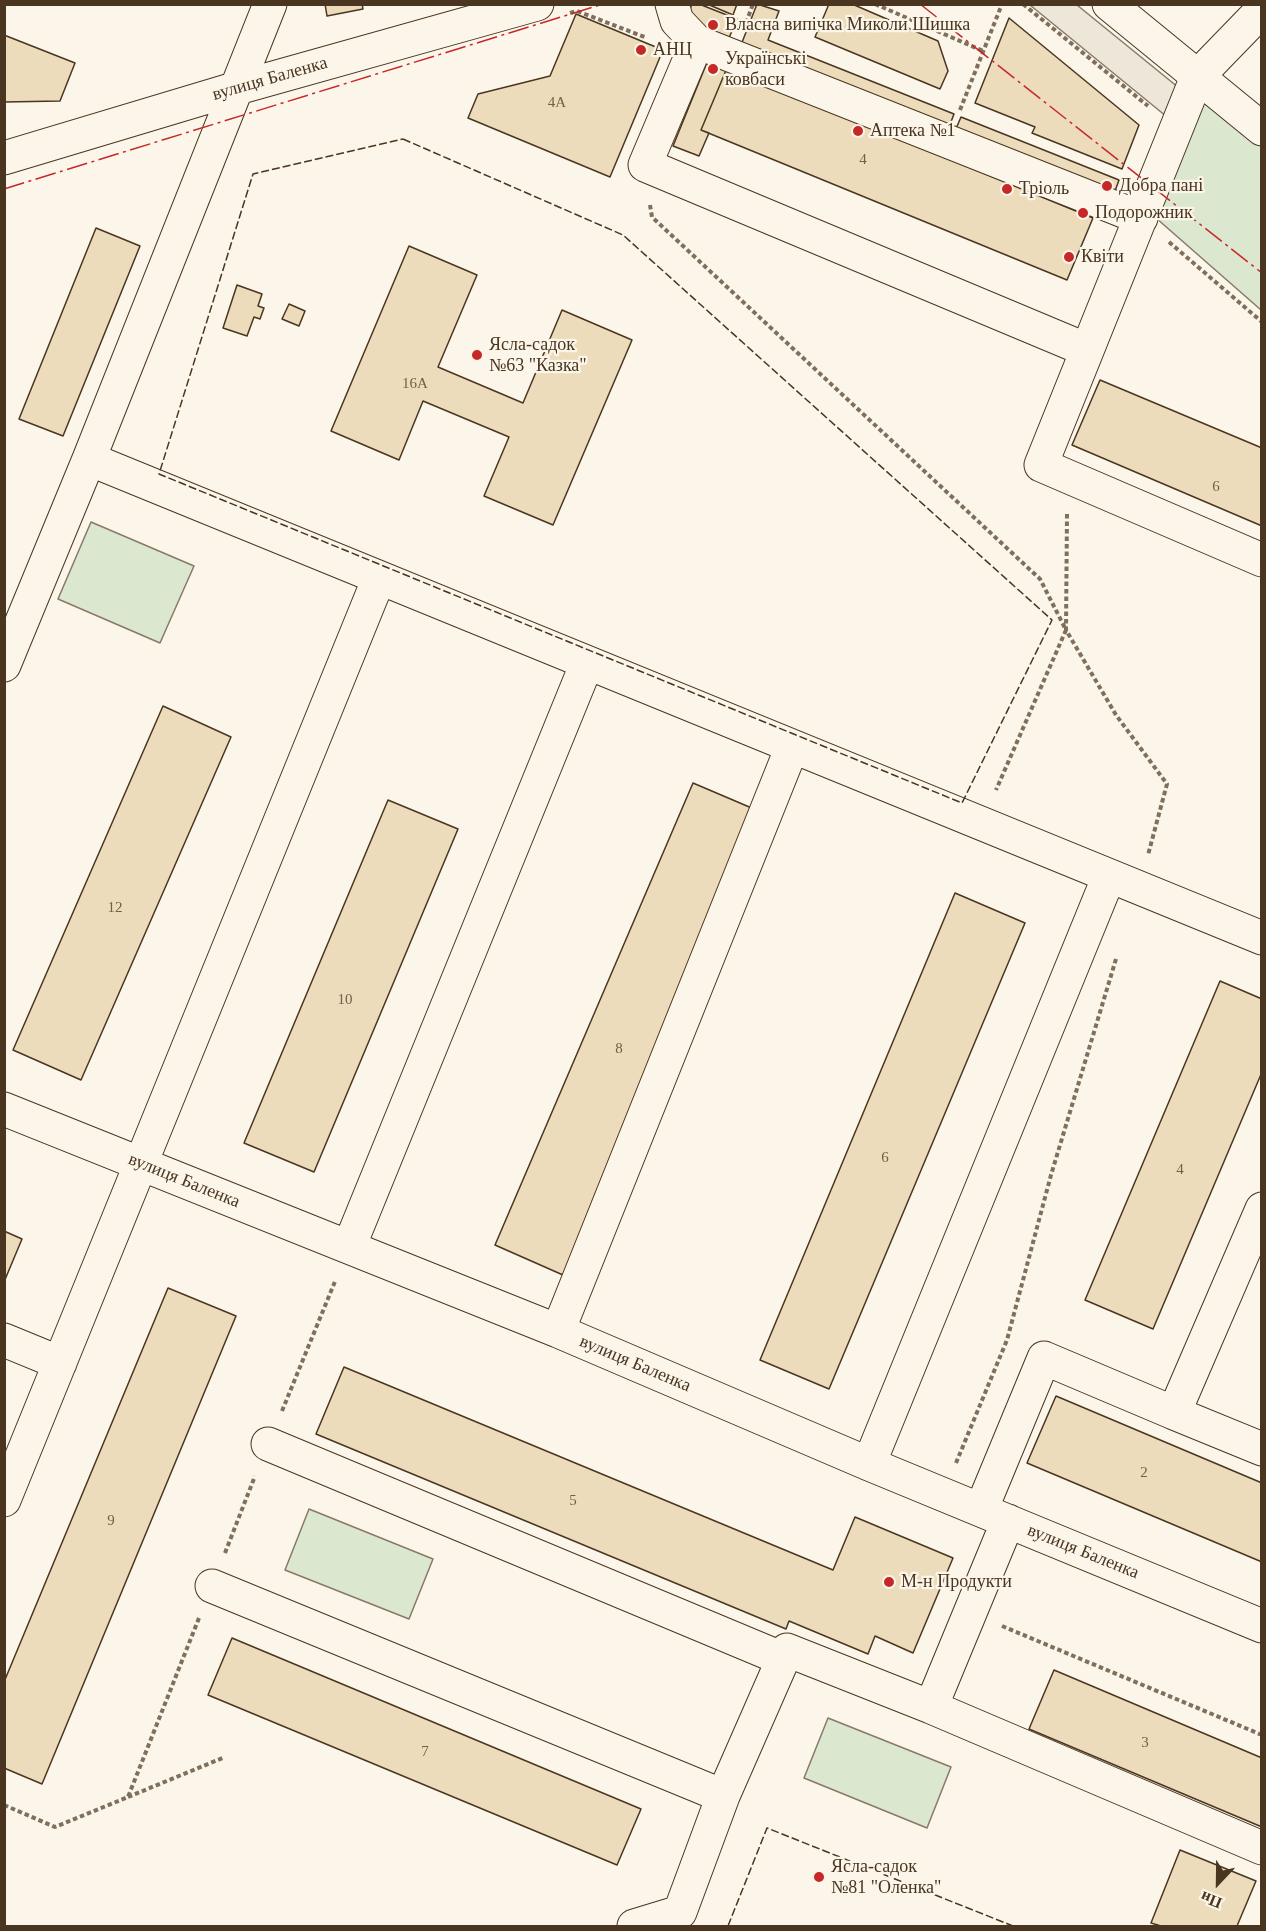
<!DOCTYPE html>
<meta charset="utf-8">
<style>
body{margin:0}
#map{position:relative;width:1266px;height:1931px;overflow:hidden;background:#fbf6e9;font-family:Georgia,serif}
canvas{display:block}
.frame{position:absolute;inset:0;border:6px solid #4a3520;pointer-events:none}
.north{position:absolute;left:1188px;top:1853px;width:60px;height:60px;-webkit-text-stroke:4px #fbf6e9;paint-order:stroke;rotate:202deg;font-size:16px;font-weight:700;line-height:24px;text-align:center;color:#4a3520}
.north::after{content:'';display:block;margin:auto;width:21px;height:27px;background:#4a3520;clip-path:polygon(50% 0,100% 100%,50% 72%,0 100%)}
</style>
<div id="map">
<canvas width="1266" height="1931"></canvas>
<div class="frame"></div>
<div class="north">Пн</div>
</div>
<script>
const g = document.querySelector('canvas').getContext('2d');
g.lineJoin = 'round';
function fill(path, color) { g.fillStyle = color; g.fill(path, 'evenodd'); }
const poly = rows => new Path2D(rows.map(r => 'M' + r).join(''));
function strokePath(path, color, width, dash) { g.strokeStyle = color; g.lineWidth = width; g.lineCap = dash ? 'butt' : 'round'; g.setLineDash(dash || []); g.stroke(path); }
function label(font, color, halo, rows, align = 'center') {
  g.font = font + ' Georgia,serif'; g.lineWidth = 4.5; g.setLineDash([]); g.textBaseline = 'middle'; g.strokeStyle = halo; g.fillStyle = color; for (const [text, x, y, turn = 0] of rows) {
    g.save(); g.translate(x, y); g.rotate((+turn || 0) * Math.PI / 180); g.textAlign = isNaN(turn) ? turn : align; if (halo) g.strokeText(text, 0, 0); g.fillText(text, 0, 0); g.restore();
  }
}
const green = poly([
 [1203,95,1261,144,1261,310,1156,218,1203,95],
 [91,522,194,566,160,643,58,599,91,522],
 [309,1509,433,1559,409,1619,285,1570,309,1509],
 [828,1718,951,1767,927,1828,804,1778,828,1718]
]);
fill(green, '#dce7d0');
strokePath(green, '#887966', 1.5);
const parking = poly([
 [1030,5,1077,5,1184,92,1172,121,1030,5]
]);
fill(parking, '#ede7d9');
strokePath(parking, '#887966', 1.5);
const building = poly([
 [325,4,362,4,363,9,327,16,325,4],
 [692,4,699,4,737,19,726,45,687,16,692,4],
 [707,4,737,4,733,15,707,4],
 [757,4,779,11,768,40,954,114,949,127,741,45,757,4],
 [829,4,852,4,938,41,948,71,940,89,815,37,829,4],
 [576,14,663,50,610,177,468,118,478,94,550,76,576,14],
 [1009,18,1139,125,1122,169,1032,133,1035,127,975,103,1009,18],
 [4,35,75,63,60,101,4,102,4,35],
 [708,60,727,68,701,130,709,133,699,156,673,146,708,60],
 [727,68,1093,218,1067,280,701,130,727,68],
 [961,117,1119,180,1114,194,955,131,961,117],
 [96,228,140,246,63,436,19,419,96,228],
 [409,246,477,275,438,367,523,403,562,310,632,340,553,525,484,496,509,437,423,401,399,460,331,431,409,246],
 [237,285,262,294,258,306,264,308,260,319,254,317,247,336,223,328,237,285],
 [289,304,305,311,299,326,282,319,289,304],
 [1100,380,1262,448,1262,526,1072,445,1100,380],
 [163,706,231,737,81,1080,13,1050,163,706],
 [693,783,761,812,563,1275,495,1245,693,783],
 [388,800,458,829,314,1172,244,1143,388,800],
 [955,893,1025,923,829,1389,760,1360,955,893],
 [1220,981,1262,999,1262,1072,1153,1329,1085,1300,1220,981],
 [4,1231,22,1239,4,1282,4,1231],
 [168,1288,236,1316,42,1784,4,1768,4,1682,168,1288],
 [344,1367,833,1570,855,1517,953,1558,913,1653,875,1636,868,1654,789,1621,786,1629,316,1434,344,1367],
 [1056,1396,1262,1483,1262,1562,1027,1463,1056,1396],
 [232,1638,641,1809,617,1865,208,1695,232,1638],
 [1054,1670,1262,1758,1262,1827,1029,1729,1054,1670],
 [1180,1850,1256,1881,1237,1926,1161,1926,1151,1923,1180,1850]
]);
fill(building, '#ecdcbc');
strokePath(building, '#4a3520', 1.5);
const minor = poly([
 [270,4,89,459,1262,938],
 [672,4,677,21,697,42,1141,218],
 [1109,4,1262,129],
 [1259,13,1197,77,1041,465,1262,560],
 [697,42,645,165,1087,350],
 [4,158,234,89,537,4],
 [4,665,89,459],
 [4,1109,558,1331,869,1464,1262,1626],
 [349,1247,587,663],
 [558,1331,792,747],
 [4,1340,60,1363],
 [1174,1413,1262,1449],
 [268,1444,783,1659],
 [869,1464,1109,876],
 [4,1500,379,578],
 [981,1510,1044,1358,1174,1413,1262,1209],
 [212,1586,723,1796],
 [931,1707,1262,1848],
 [634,1926,680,1912,723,1796,787,1650,931,1707,1008,1521]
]);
strokePath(minor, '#4a3520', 35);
strokePath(poly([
 [875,4,983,51],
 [1023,4,1148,106],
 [570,13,577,11,647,38],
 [746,23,753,4],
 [960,110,1002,4],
 [650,205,652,217,1040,579,1066,630,996,790],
 [1169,242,1262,322],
 [1067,514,1066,630,1116,715,1167,784,1148,855],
 [282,1411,336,1279],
 [956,1463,1007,1340,1051,1175,1116,959],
 [225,1553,255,1476],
 [1002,1626,1262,1735],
 [128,1797,225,1757],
 [4,1805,55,1827,128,1797,199,1618]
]), '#7f6f5c', 4, [4.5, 3]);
strokePath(minor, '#fbf6e9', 33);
strokePath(poly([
 [403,139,623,235,1052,620,962,803,159,474,253,174,403,139],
 [728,1926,767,1828,1013,1926]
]), '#4a3520', 1.5, [8, 3]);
strokePath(poly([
 [920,4,1262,273],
 [4,189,603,4]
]), '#c62828', 1.5, [21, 4.5, 3, 4.5]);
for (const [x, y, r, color] of [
 [713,25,6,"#c62828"],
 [641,50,6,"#c62828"],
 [713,69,6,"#c62828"],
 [858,131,6,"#c62828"],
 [1107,186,6,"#c62828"],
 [1007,189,6,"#c62828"],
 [1083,213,6,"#c62828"],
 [1069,257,6,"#c62828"],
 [477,355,6,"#c62828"],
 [889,1582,6,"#c62828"],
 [819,1877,6,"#c62828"]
]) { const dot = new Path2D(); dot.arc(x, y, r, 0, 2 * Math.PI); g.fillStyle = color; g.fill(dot); strokePath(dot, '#fbf6e9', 2); }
label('15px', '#725f47', null, [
 ["4А",557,103],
 ["4",863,160],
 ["16А",415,384],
 ["6",1216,487],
 ["12",115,908],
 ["10",345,1000],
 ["8",619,1049],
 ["6",885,1158],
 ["4",1180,1170],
 ["2",1144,1473],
 ["5",573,1501],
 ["9",111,1521],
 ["3",1145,1743],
 ["7",425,1752]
]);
label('18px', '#4a3520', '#fbf6e9', [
 ["Власна випічка Миколи Шишка",725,25],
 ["АНЦ",653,50],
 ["Українські",725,59],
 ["ковбаси",725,80],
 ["Аптека №1",870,131],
 ["Добра пані",1119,186],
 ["Тріоль",1019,189],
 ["Подорожник",1095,213],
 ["Квіти",1081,257],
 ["Ясла-садок",489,345],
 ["№63 \"Казка\"",489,366],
 ["М-н Продукти",901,1582],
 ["Ясла-садок",831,1867],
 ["№81 \"Оленка\"",831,1888]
], 'left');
label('18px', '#4a3520', '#fbf6e9', [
 ["вулиця Баленка",270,79,-16],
 ["вулиця Баленка",184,1181,22],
 ["вулиця Баленка",635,1364,23],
 ["вулиця Баленка",1083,1552,22]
]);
</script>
